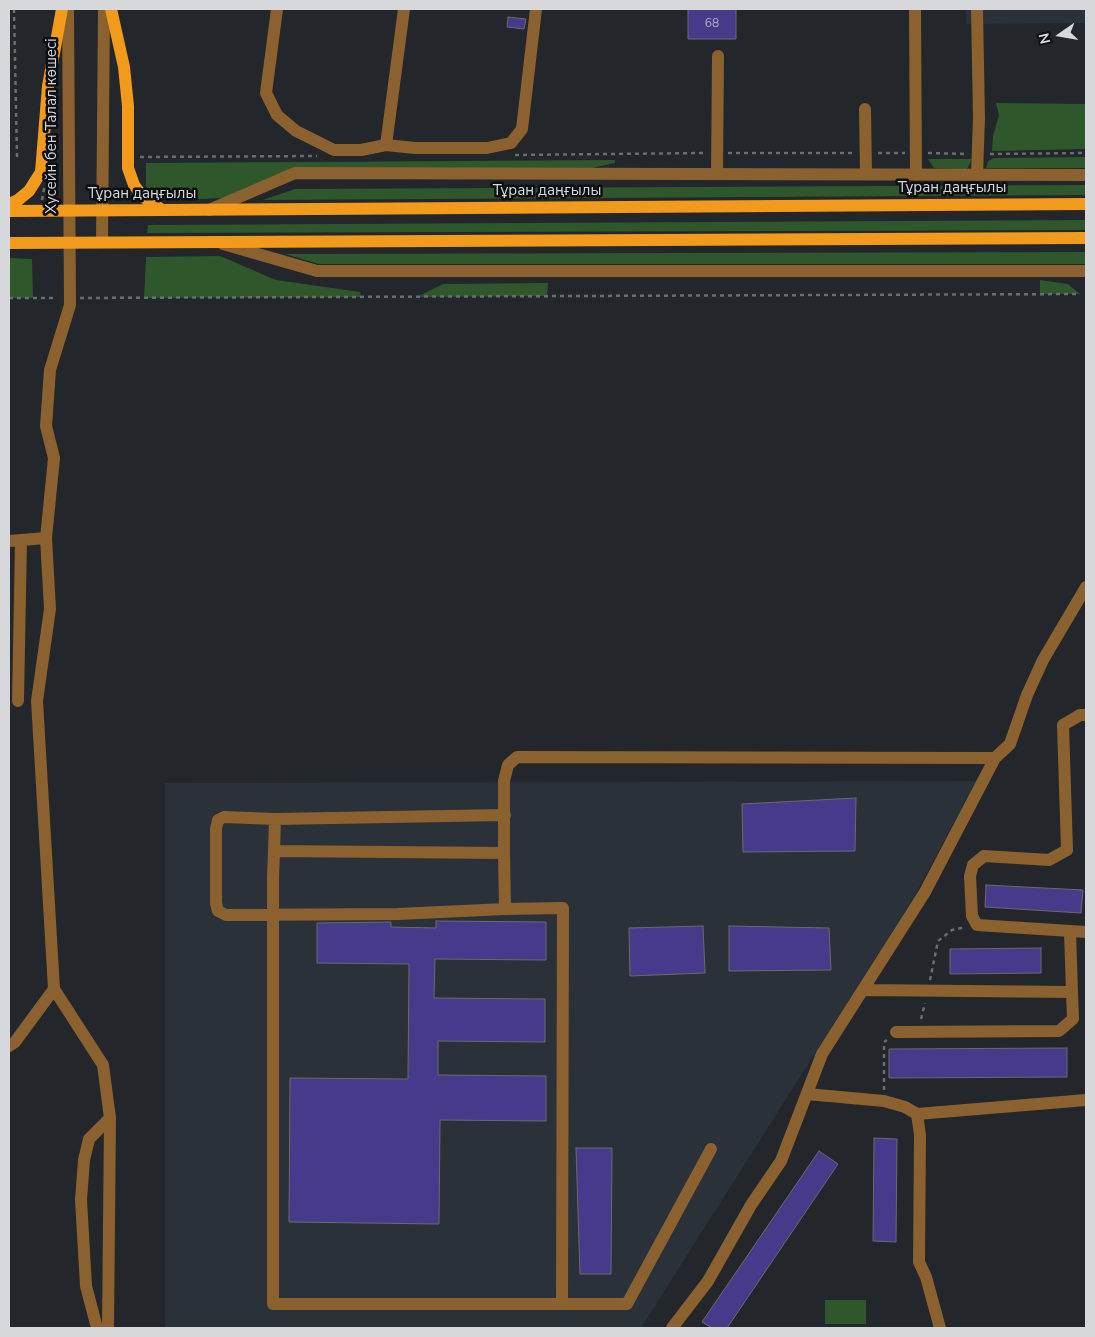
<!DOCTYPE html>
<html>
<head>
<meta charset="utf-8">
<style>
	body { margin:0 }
	#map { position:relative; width:1095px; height:1337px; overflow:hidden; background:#23262a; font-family:"Nunito Sans",sans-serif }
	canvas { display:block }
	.frame { position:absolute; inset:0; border:10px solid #d6d8db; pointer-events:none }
	.north { position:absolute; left:1035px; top:10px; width:50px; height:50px; -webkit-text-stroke:4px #0e0f11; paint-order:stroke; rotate:257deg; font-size:14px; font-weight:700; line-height:20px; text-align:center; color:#d6d8db }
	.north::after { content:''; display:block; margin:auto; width:18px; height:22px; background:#d6d8db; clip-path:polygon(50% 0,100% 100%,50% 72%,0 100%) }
</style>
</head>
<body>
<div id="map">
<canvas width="1095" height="1337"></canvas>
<div class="frame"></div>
<div class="north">N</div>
</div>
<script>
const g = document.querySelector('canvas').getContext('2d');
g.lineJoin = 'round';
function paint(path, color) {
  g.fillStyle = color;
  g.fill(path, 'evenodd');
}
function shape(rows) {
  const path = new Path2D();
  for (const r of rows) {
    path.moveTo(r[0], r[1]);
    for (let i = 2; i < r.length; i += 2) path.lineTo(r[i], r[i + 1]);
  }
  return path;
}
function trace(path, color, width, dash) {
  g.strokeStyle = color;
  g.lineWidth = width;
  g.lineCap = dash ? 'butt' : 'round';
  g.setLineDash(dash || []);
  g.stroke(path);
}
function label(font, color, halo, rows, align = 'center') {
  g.font = font + ' "Nunito Sans",sans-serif';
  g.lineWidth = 5;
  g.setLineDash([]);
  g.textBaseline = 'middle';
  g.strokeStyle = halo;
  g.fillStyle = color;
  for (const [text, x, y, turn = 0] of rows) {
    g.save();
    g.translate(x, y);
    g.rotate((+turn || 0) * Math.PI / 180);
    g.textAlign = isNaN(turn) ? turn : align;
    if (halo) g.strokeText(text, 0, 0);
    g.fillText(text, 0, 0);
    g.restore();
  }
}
const built = shape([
	[966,9,1086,9,1086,23,966,24],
	[976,781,914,897,641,1328,165,1328,165,783]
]);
const green = shape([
	[996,103,1086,104,1086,149,992,151,993,136,999,115],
	[1086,157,1086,168,986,168,988,161,994,158],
	[928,159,972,159,967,169,934,168],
	[615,160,615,163,587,169,298,169,222,198,181,200,161,199,146,187,146,163],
	[1086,185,1086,195,263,200,295,189],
	[1086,220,1086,230,147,233,148,225],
	[1086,252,1086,264,319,264,285,254],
	[220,256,276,280,360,292,361,297,144,298,146,257],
	[9,258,32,259,33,298,9,298],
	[1040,280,1068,284,1080,294,1040,294],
	[548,283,547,296,417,297,443,284],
	[825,1300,866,1300,866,1324,825,1324]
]);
const building = shape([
	[688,9,736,9,736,39,688,39,688,9],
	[508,17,526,19,524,29,507,27,508,17],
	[856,798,855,851,743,852,742,804,856,798],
	[986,885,1083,890,1081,913,985,907,986,885],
	[436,921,546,922,546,960,435,959,434,998,545,999,545,1042,438,1041,438,1075,546,1076,546,1121,440,1120,439,1224,289,1222,290,1078,408,1079,409,964,317,963,317,923,391,922,391,927,436,928,436,921],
	[703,926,705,973,630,976,629,928,703,926],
	[729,926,829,928,831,970,729,971,729,926],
	[1041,948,1041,973,950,974,950,949,1041,948],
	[1067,1048,1067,1077,889,1078,889,1049,1067,1048],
	[874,1138,897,1139,896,1242,873,1241,874,1138],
	[576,1148,612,1148,611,1274,580,1274,576,1148],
	[819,1151,838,1164,727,1328,712,1328,702,1322,819,1151]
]);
const path = shape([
	[14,9,17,158],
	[728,153,855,153],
	[878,153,905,153],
	[928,153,967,154],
	[990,154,1086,153],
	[515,155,705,153],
	[140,157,317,156],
	[42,200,44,189,54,190],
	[9,298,57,298],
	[80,298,1080,294],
	[930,980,938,941,952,930,966,927],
	[921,1019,925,1003],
	[884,1090,884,1042,887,1040]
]);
const minor = shape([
	[68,9,70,305,50,370,46,426,54,458,46,538,50,609,37,701,54,989,103,1065,110,1118,108,1328],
	[277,9,266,93,277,115,296,131,334,150,361,150,386,145,415,148,487,148,511,143,522,129,536,9],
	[915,9,916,175],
	[865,109,866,174],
	[386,145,404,9],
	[717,174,718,56],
	[977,175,979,118,977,9],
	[209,210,295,173,1086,175],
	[102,242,104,9],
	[223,244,317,271,1086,271],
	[9,541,46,538],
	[18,701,21,540],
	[1086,715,1080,715,1063,725,1067,850,1049,860,984,856,973,865,970,876,972,916,977,925,1086,932],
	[275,819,224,817,218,820,216,829,216,903,218,911,226,915,398,914,505,909],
	[274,851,275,819,505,815],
	[504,853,505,909,563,908,562,1304],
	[863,990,1072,992,1070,932],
	[896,1032,1059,1031,1073,1019,1072,992],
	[9,1046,15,1042,54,989],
	[807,1094,884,1101,905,1107,917,1114,920,1135,919,1262,926,1277,940,1328],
	[917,1114,1086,1100],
	[711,1149,627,1304,273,1304,273,877,274,851,504,853,504,781,508,765,517,757,995,758,1010,744,1027,695,1043,660,1086,587],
	[97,1328,86,1286,81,1200,84,1160,89,1139,110,1118],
	[672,1328,708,1281,751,1205,781,1161,822,1054,925,892,995,758]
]);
const major = shape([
	[111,9,124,67,128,106,128,168,134,185,142,196,162,210],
	[9,204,18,200,29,191,41,172,48,86,62,9],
	[9,211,1086,204],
	[9,243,1086,238]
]);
const numberNames = [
	["68",712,24]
];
const streetNames = [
	["Хусейн бен Талал көшесі",52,126,-90],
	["Тұран даңғылы",952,188],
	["Тұран даңғылы",547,191],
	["Тұран даңғылы",142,194]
];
paint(built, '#2a3139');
paint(green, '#2e582b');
paint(building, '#483a8a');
trace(building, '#6a6a6f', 1);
trace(path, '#6a6c70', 2.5, [4, 4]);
trace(minor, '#8b6130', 12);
trace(major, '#f19a1b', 12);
label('12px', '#b2b0c7', null, numberNames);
label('15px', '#d6d8db', '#0e0f11', streetNames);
</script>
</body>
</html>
